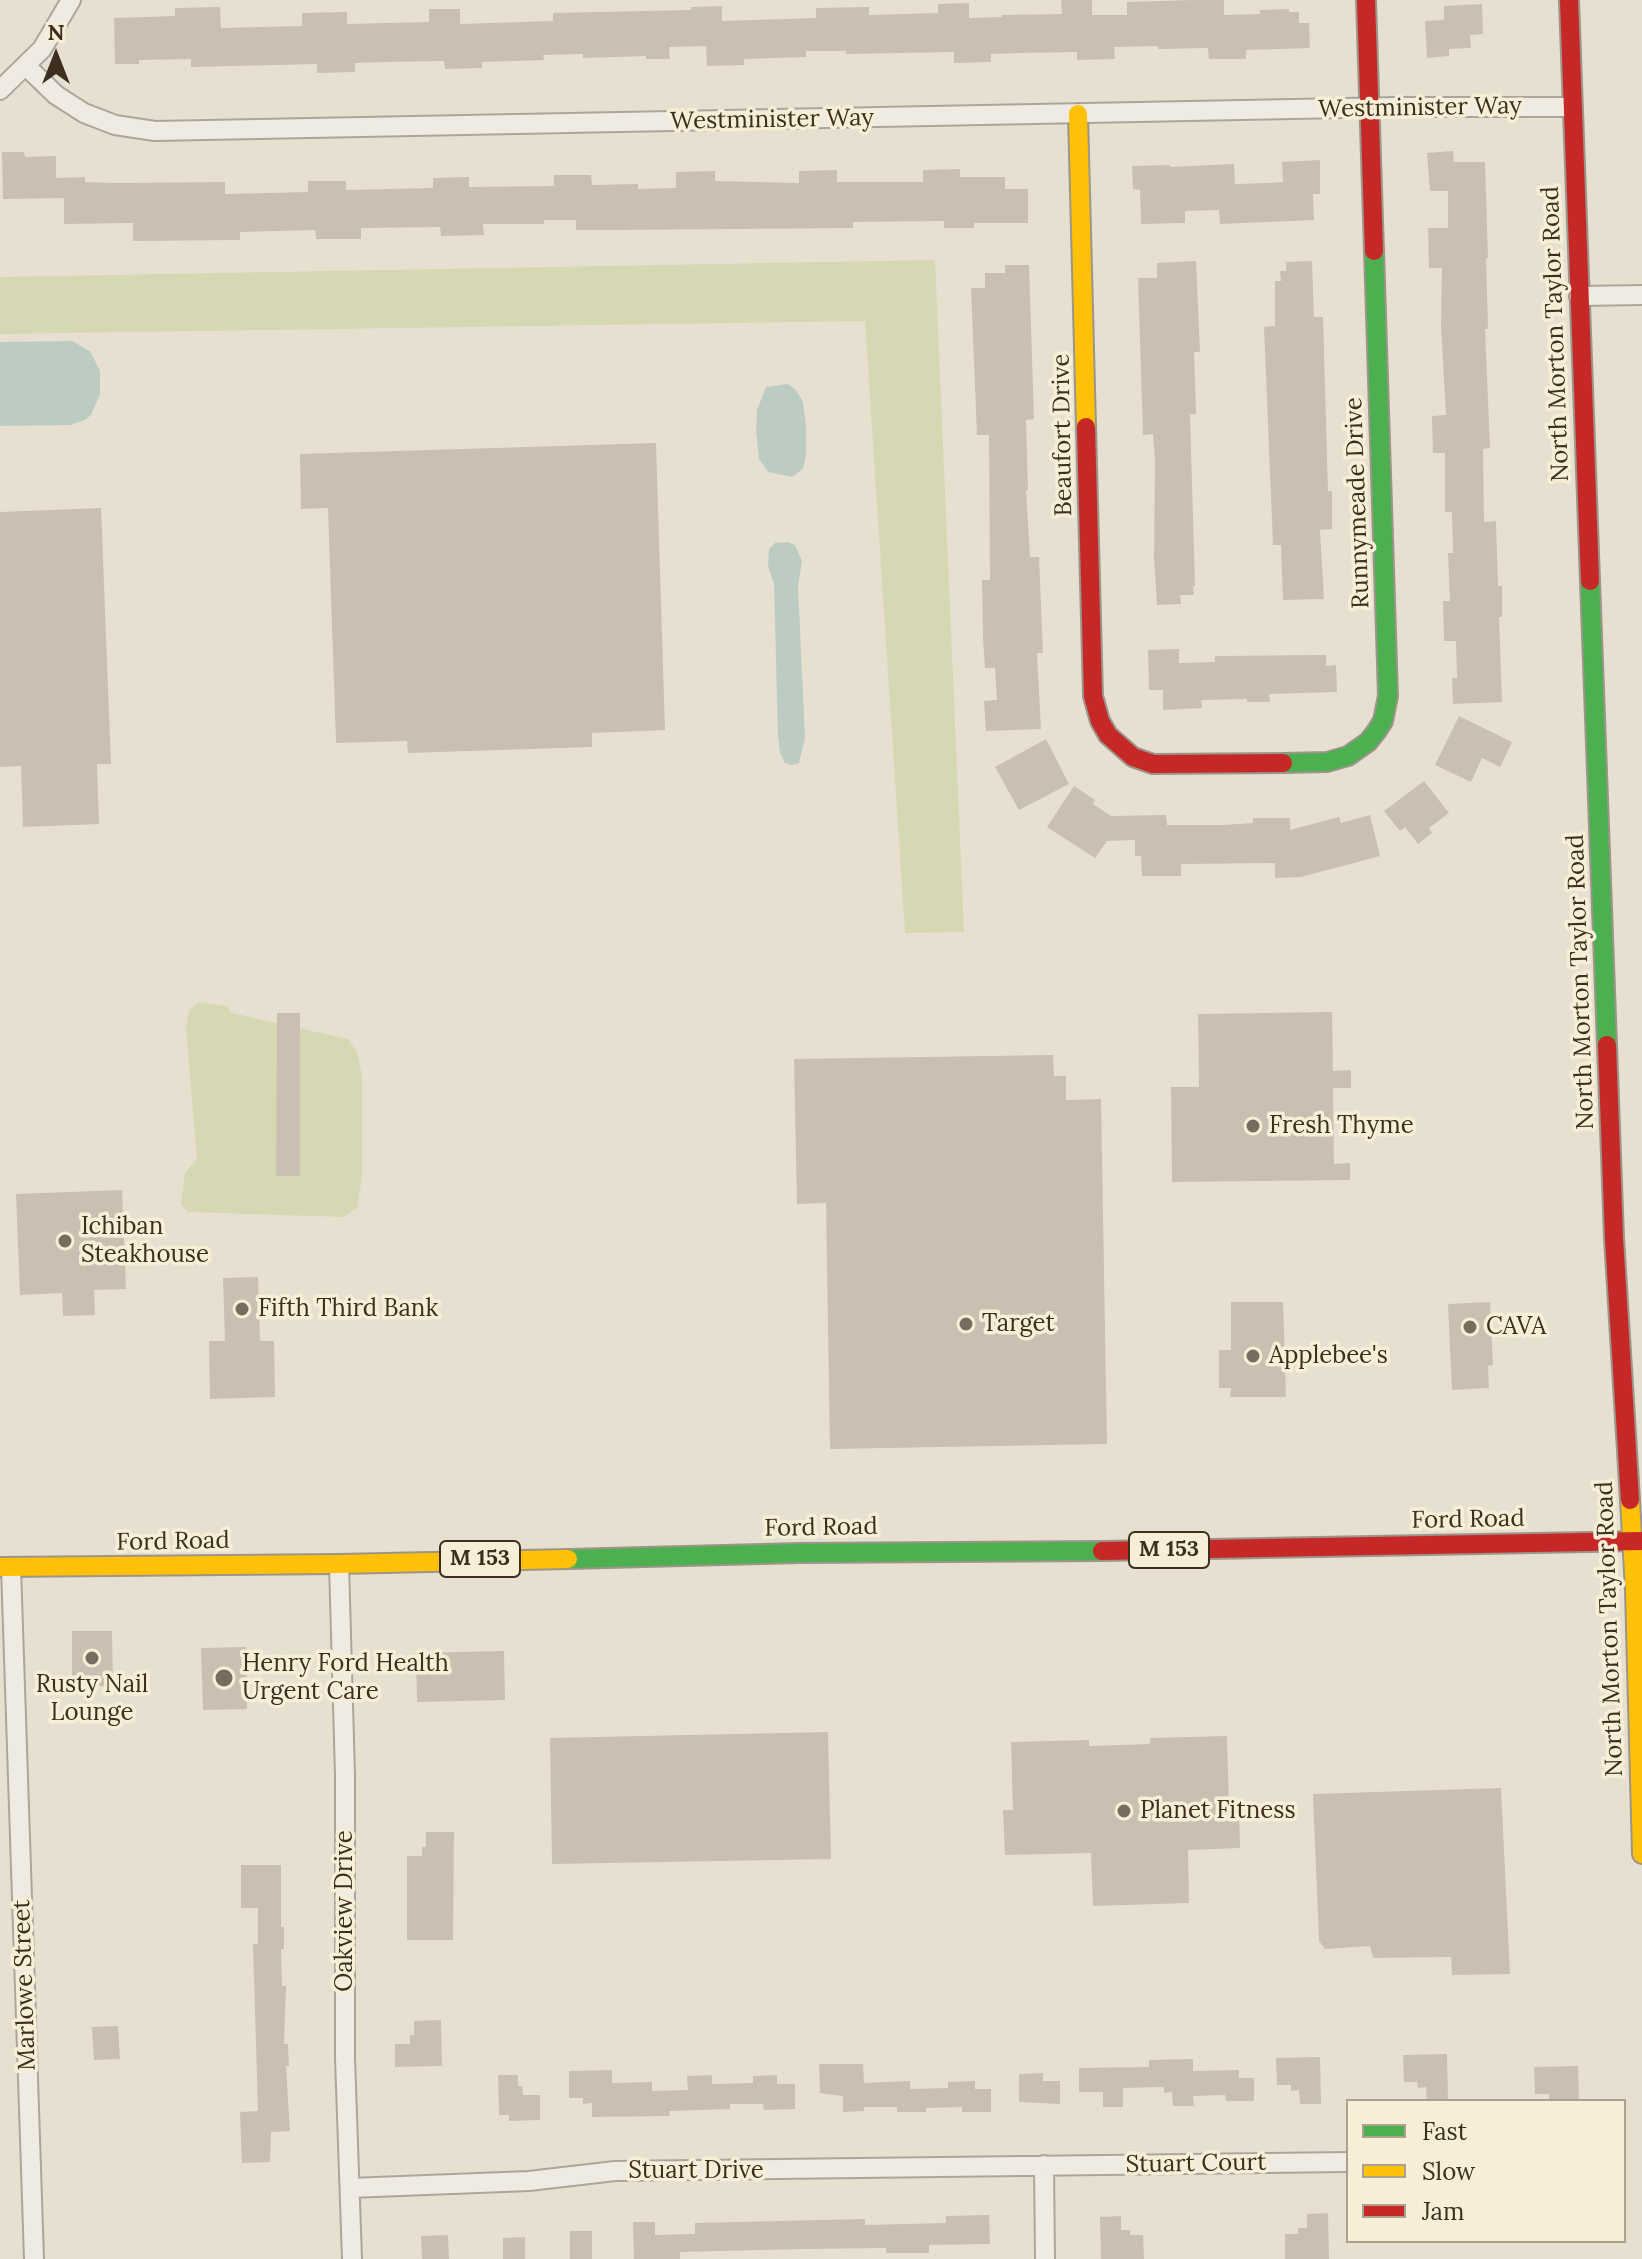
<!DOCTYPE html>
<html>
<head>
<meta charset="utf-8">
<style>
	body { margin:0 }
	#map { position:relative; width:1642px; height:2259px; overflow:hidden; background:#e7e0d1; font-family:Lora,serif }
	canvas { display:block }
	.legend { position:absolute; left:1346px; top:2099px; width:280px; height:144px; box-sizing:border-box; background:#f7eed8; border:2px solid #ada18e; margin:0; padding:10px 14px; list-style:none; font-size:24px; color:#3d2e20 }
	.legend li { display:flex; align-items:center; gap:16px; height:40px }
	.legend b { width:40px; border:2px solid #ada18e }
	.north { position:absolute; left:16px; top:16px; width:80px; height:80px; -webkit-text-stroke:6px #f7eed8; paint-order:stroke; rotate:0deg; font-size:22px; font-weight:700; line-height:32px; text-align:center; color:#3d2e20 }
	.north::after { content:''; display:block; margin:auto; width:28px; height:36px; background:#3d2e20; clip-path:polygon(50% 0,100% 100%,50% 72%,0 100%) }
</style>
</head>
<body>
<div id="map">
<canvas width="1642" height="2259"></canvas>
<ul class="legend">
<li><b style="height:10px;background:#4caf50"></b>Fast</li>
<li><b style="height:10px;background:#ffc107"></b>Slow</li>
<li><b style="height:10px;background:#c62828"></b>Jam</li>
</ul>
<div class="north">N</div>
</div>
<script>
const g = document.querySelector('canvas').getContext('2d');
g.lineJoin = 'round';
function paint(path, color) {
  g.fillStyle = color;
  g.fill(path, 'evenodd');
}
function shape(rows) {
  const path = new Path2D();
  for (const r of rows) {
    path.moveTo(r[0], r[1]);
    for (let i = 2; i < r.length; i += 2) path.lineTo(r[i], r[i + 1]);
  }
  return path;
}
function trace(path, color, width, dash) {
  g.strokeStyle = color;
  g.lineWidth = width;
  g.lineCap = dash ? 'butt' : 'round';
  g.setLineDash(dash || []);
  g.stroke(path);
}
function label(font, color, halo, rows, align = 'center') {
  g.font = font + ' Lora,serif';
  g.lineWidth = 7;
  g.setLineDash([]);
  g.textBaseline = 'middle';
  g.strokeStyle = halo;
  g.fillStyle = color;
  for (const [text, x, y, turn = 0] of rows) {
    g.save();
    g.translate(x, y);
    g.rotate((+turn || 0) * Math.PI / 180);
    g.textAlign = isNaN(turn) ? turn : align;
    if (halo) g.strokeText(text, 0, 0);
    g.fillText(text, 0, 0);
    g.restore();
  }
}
const green = shape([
	[935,260,964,932,905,933,865,321,0,334,0,277],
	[200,1002,226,1006,232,1013,348,1039,358,1054,362,1078,362,1177,357,1208,344,1217,188,1212,181,1205,185,1173,197,1159,186,1030,189,1010]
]);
const water = shape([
	[72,341,90,351,100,371,100,394,91,415,85,420,70,425,0,426,0,342],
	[788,384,796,390,803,402,806,426,806,455,803,469,792,477,768,472,759,459,756,431,757,410,766,387],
	[788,542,795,545,802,561,798,586,805,738,799,763,792,765,785,763,780,753,778,736,774,584,768,566,769,549,775,543]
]);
const building = shape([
	[1061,0,1092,0,1092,15,1127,15,1127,2,1193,0,1224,0,1224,15,1260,14,1260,10,1289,9,1289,12,1299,12,1299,23,1309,23,1310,48,1246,50,1246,59,1209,59,1208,48,1158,49,1158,46,1114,47,1115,59,1077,60,1077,52,1020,53,991,54,991,62,954,63,954,52,846,54,846,51,806,51,806,57,744,59,744,65,707,66,706,46,669,47,670,59,646,59,646,56,583,58,583,54,543,55,544,60,482,62,482,68,445,69,444,61,385,62,355,63,355,72,317,73,317,64,191,67,191,59,139,60,139,64,115,64,114,18,175,16,175,8,220,7,221,28,302,26,302,13,347,12,347,24,429,22,429,9,460,9,460,24,553,21,553,13,691,10,691,7,722,6,722,21,816,18,816,8,869,7,869,15,938,13,938,4,969,3,969,18,1002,17,1002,15,1062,14],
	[1482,4,1483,34,1470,35,1471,48,1449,49,1449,56,1427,58,1425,21,1444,20,1444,6],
	[1453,151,1454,162,1485,162,1488,258,1486,258,1488,329,1485,329,1490,448,1483,449,1484,522,1496,521,1498,586,1502,586,1502,617,1499,617,1502,702,1453,704,1452,678,1457,678,1456,641,1444,641,1443,601,1450,601,1448,553,1453,553,1452,512,1445,512,1445,453,1433,453,1432,416,1446,415,1441,326,1442,268,1429,268,1428,228,1448,228,1448,191,1430,191,1427,153],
	[2,152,24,152,25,157,56,156,56,178,85,177,85,182,117,183,225,182,225,194,308,192,308,181,346,181,346,190,433,188,433,178,469,177,469,187,554,186,554,175,591,175,592,185,638,184,638,189,676,188,676,172,715,171,715,181,799,183,799,171,837,170,837,182,923,182,923,170,960,169,960,177,1005,177,1005,189,1028,189,1028,223,974,223,974,228,944,228,944,221,853,222,853,228,616,230,576,230,576,220,544,220,544,224,483,224,484,235,441,236,440,227,361,228,361,239,316,239,315,230,240,232,240,240,133,241,133,223,64,224,64,198,3,199],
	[1320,160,1320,194,1313,194,1314,220,1220,224,1219,210,1185,211,1185,223,1141,224,1140,190,1133,189,1132,166,1170,165,1170,167,1234,164,1235,184,1269,183,1283,182,1282,162],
	[1196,261,1200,352,1194,352,1196,414,1190,414,1195,586,1193,586,1194,595,1180,595,1181,604,1157,605,1154,558,1155,460,1153,434,1143,435,1138,278,1157,278,1157,263],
	[1312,261,1314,317,1323,317,1328,491,1332,491,1332,529,1320,530,1324,599,1283,600,1281,545,1273,545,1264,327,1275,326,1275,281,1281,281,1280,271,1286,271,1286,262],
	[1005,265,1029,265,1034,419,1026,420,1028,490,1026,490,1030,557,1039,557,1043,653,1037,653,1041,729,986,731,984,701,997,700,995,668,985,668,983,639,982,580,990,580,989,435,977,435,971,288,985,288,985,273,1005,273],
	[656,443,665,730,592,733,592,747,408,753,407,741,336,743,328,508,301,509,300,454],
	[101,508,111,764,97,764,99,824,23,827,21,766,0,767,0,512],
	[1179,649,1179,663,1215,662,1215,656,1326,655,1326,666,1336,665,1337,692,1269,694,1270,702,1247,702,1247,699,1201,700,1202,708,1163,710,1163,690,1149,690,1148,650],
	[1459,716,1512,742,1500,767,1482,758,1471,782,1435,765],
	[1046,739,1069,784,1019,810,995,767],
	[1424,781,1449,813,1429,828,1432,833,1418,844,1405,827,1400,831,1384,811],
	[1074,786,1095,800,1093,804,1111,816,1166,815,1167,825,1223,825,1253,823,1253,818,1290,818,1290,830,1339,817,1341,823,1370,815,1380,856,1301,877,1275,878,1275,863,1181,864,1181,876,1142,876,1141,856,1135,856,1135,840,1107,841,1095,858,1047,827],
	[1332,1012,1333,1071,1351,1070,1351,1088,1333,1088,1334,1164,1350,1163,1350,1180,1172,1182,1171,1087,1199,1087,1198,1014],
	[277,1013,300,1013,300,1176,276,1176],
	[1053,1055,1054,1076,1066,1076,1066,1100,1101,1099,1107,1444,830,1449,826,1203,797,1204,794,1059],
	[122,1190,126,1289,94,1290,95,1315,63,1316,62,1293,20,1295,16,1194],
	[258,1277,260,1341,274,1341,275,1397,210,1399,209,1341,225,1341,223,1278],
	[1231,1302,1283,1302,1286,1397,1230,1397,1231,1388,1219,1388,1219,1350,1231,1350],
	[1490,1302,1493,1365,1488,1366,1489,1388,1452,1390,1448,1304],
	[72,1631,112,1631,113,1686,72,1686],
	[246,1647,247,1709,203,1710,201,1648],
	[504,1651,505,1700,417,1702,416,1653],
	[828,1732,831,1859,552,1864,550,1738],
	[1227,1736,1229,1805,1239,1805,1240,1848,1188,1850,1189,1903,1093,1906,1091,1853,1005,1855,1003,1810,1013,1810,1011,1742,1089,1740,1089,1746,1150,1744,1150,1738],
	[1501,1788,1510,1974,1452,1975,1451,1957,1373,1958,1370,1946,1325,1949,1319,1941,1313,1794],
	[426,1832,454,1832,453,1940,407,1940,407,1856,422,1856,422,1847,426,1847],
	[241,1865,281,1865,281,1927,284,1927,284,1949,281,1949,282,1986,286,1986,284,2044,288,2044,289,2066,286,2066,290,2131,271,2132,270,2162,242,2163,240,2112,258,2111,253,1944,258,1944,258,1908,241,1908],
	[441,2020,442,2066,395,2067,395,2044,410,2044,410,2035,414,2035,414,2021],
	[118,2026,120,2059,94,2060,92,2027],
	[1447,2054,1448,2101,1427,2101,1426,2087,1418,2088,1417,2082,1404,2082,1403,2055],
	[1320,2057,1321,2104,1300,2104,1299,2090,1291,2091,1291,2085,1277,2085,1276,2058],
	[1193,2059,1193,2071,1239,2070,1239,2078,1254,2078,1254,2101,1226,2101,1225,2095,1193,2096,1194,2106,1173,2106,1172,2092,1164,2093,1164,2087,1123,2088,1123,2107,1103,2107,1103,2092,1079,2092,1079,2068,1149,2067,1149,2060],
	[819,2064,863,2064,864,2083,910,2081,910,2089,948,2088,948,2082,975,2081,975,2089,991,2089,991,2112,962,2112,962,2107,926,2108,926,2112,897,2112,897,2107,864,2107,864,2111,843,2112,843,2096,820,2093],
	[1578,2066,1579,2101,1549,2100,1549,2094,1535,2094,1534,2067],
	[612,2070,612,2083,652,2082,652,2091,688,2090,687,2076,712,2075,712,2084,753,2083,753,2076,777,2075,777,2084,795,2084,795,2109,764,2110,763,2104,730,2104,730,2109,669,2111,670,2116,592,2117,592,2103,583,2104,583,2098,569,2098,569,2071],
	[1043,2073,1043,2081,1060,2081,1060,2104,1019,2102,1019,2074],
	[498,2075,518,2075,518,2086,522,2086,523,2095,540,2095,540,2120,509,2121,509,2115,499,2115],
	[1328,2213,1329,2259,1285,2259,1285,2234,1298,2234,1298,2228,1307,2228,1307,2214],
	[989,2215,990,2244,929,2245,929,2253,886,2253,886,2248,802,2249,680,2252,680,2259,634,2259,633,2222,655,2222,655,2235,695,2234,695,2223,865,2219,865,2225,946,2223,946,2216],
	[1121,2216,1121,2230,1130,2230,1130,2235,1143,2235,1144,2259,1101,2259,1100,2217],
	[570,2231,592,2231,592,2259,570,2259],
	[448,2235,449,2259,422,2259,421,2236],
	[525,2237,525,2259,503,2259,503,2238]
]);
const street = shape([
	[27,67,56,95,84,113,115,125,155,131,1396,107,1572,107],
	[0,90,42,49,71,0],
	[1579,296,1642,295],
	[339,1564,345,1775,345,2058,352,2259],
	[11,1567,34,2259],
	[1044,2165,1045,2259],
	[350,2188,529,2181,615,2171,1348,2162]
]);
const fast = shape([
	[1590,581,1607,1045],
	[1283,763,1327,762,1348,756,1368,742,1376,732,1383,721,1388,696,1374,251],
	[568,1559,801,1553,1102,1551]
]);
const slow = shape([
	[1078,114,1086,427],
	[1630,1500,1635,1591,1642,1854],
	[0,1567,339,1564,568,1559]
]);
const jam = shape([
	[1366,0,1374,251],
	[1569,0,1590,581],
	[1086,427,1093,696,1100,721,1108,735,1133,757,1153,764,1283,763],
	[1607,1045,1614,1238,1630,1500],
	[1102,1551,1642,1541]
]);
const markers = [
	[1253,1126,8,"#786c5e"],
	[65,1241,8,"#786c5e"],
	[242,1309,8,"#786c5e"],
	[966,1324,8,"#786c5e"],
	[1470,1327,8,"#786c5e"],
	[1253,1356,8,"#786c5e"],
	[92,1658,8,"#786c5e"],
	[224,1678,10,"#786c5e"],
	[1124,1811,8,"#786c5e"]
];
const shields = [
	[1169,1550,80],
	[480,1559,80]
];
const shieldNames = [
	["M 153",1169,1550],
	["M 153",480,1559]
];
const streetNames = [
	["Westminister Way",1420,108,-1],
	["Westminister Way",772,120,-1],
	["North Morton Taylor Road",1556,334,-92],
	["Beaufort Drive",1063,435,-91],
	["Runnymeade Drive",1358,503,-92],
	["North Morton Taylor Road",1581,982,-92],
	["Ford Road",1468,1520,-1],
	["Ford Road",821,1528,-1],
	["Ford Road",173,1542,-1],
	["North Morton Taylor Road",1610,1629,-92],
	["Oakview Drive",345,1911,-90],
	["Marlowe Street",25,1985,-92],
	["Stuart Court",1196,2164,-1],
	["Stuart Drive",696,2171]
];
const poiNames = [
	["Fresh Thyme",1269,1126],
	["Ichiban",81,1227],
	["Steakhouse",81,1255],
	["Fifth Third Bank",258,1309],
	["Target",982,1324],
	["CAVA",1486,1327],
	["Applebee's",1269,1356],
	["Henry Ford Health",242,1664],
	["Urgent Care",242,1692],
	["Rusty Nail",92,1685,"center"],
	["Lounge",92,1713,"center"],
	["Planet Fitness",1140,1811]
];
paint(green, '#d6d7b3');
paint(water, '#bcccc2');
paint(building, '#cbbfb2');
trace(street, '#ada599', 22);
trace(fast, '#9c958a', 22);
trace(slow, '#9c958a', 22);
trace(jam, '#9c958a', 22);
trace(street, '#efebe3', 18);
trace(fast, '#4caf50', 18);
trace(slow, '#ffc107', 18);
trace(jam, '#c62828', 18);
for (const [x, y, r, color] of markers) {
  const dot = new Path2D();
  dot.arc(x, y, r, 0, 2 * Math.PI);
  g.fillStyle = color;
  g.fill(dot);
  trace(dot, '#f7eed8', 3);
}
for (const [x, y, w] of shields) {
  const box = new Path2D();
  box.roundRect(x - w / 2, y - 18, w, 36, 6);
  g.fillStyle = '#f7eed8';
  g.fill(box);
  trace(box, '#3d2e20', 2);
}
label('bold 22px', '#3d2e20', null, shieldNames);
label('24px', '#3d2e20', '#f7eed8', streetNames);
label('24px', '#3d2e20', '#f7eed8', poiNames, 'left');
</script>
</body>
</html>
